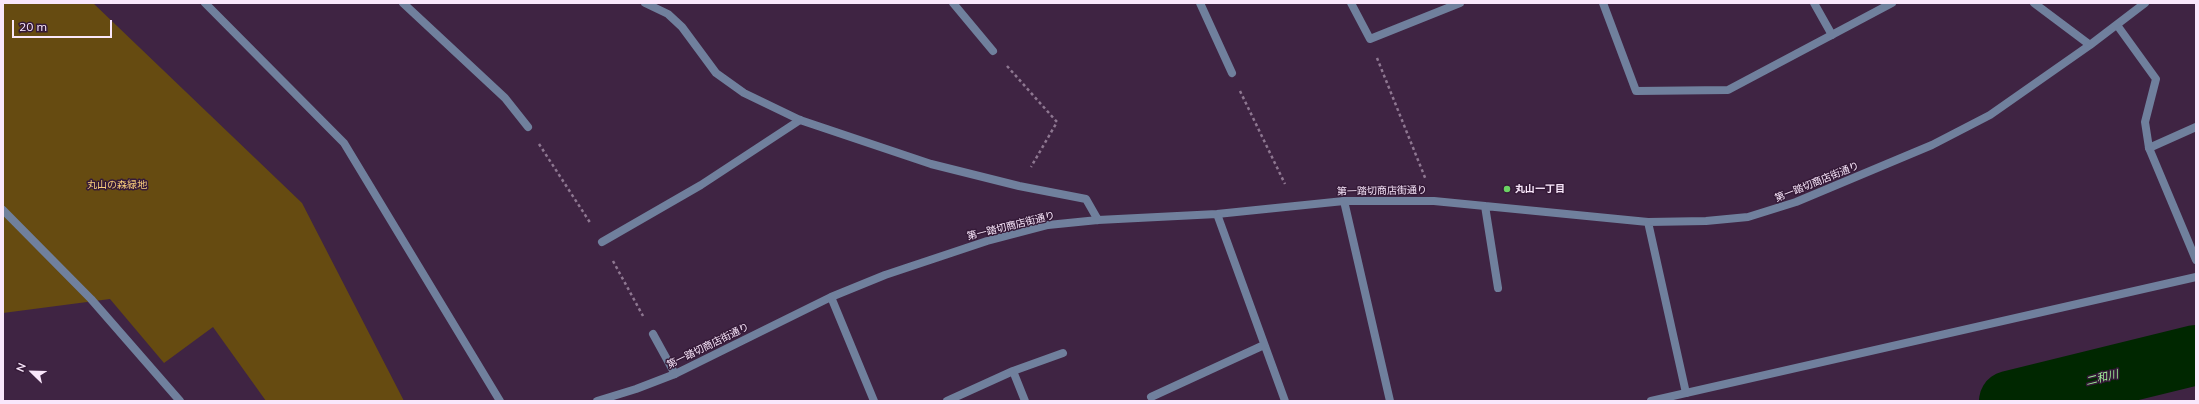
<!DOCTYPE html>
<html>
<head>
<meta charset="utf-8">
<style>
	body { margin:0 }
	#map { position:relative; width:2199px; height:404px; overflow:hidden; background:#3f2443; font-family:Mulish,sans-serif }
	canvas { display:block }
	.frame { position:absolute; inset:0; border:4px solid #f9e7fb; pointer-events:none }
	.north { position:absolute; left:12px; top:352px; width:40px; height:40px; -webkit-text-stroke:3px #351a38; paint-order:stroke; rotate:293deg; font-size:11px; font-weight:700; line-height:16px; text-align:center; color:#f9e7fb }
	.north::after { content:''; display:block; margin:auto; width:14px; height:18px; background:#f9e7fb; clip-path:polygon(50% 0,100% 100%,50% 72%,0 100%) }
	.scale { position:absolute; left:12px; top:20px; width:100px; height:18px; box-sizing:border-box; border:2px solid #f9e7fb; border-top:0; padding-left:5px; font-size:12px; line-height:14px; white-space:nowrap; color:#f9e7fb; -webkit-text-stroke:3px #351a38; paint-order:stroke }
</style>
</head>
<body>
<div id="map">
<canvas width="2199" height="404"></canvas>
<div class="frame"></div>
<div class="north">N</div>
<div class="scale">20 m</div>
</div>
<script>
const g = document.querySelector('canvas').getContext('2d');
g.lineJoin = 'round';
function paint(path, color) {
  g.fillStyle = color;
  g.fill(path, 'evenodd');
}
function shape(rows) {
  const path = new Path2D();
  for (const r of rows) {
    path.moveTo(r[0], r[1]);
    for (let i = 2; i < r.length; i += 2) path.lineTo(r[i], r[i + 1]);
  }
  return path;
}
function trace(path, color, width, dash) {
  g.strokeStyle = color;
  g.lineWidth = width;
  g.lineCap = dash ? 'butt' : 'round';
  g.setLineDash(dash || []);
  g.stroke(path);
}
function label(font, color, halo, rows, align = 'center') {
  g.font = font + ' Mulish,"Noto Sans JP",sans-serif';
  g.lineWidth = 3;
  g.setLineDash([]);
  g.textBaseline = 'middle';
  g.strokeStyle = halo;
  g.fillStyle = color;
  for (const [text, x, y, turn = 0] of rows) {
    g.save();
    g.translate(x, y);
    g.rotate((+turn || 0) * Math.PI / 180);
    g.textAlign = isNaN(turn) ? turn : align;
    if (halo) g.strokeText(text, 0, 0);
    g.fillText(text, 0, 0);
    g.restore();
  }
}
const green = shape([
	[3,3,93,3,302,203,404,401,266,401,213,327,164,363,110,299,3,313]
]);
const river = shape([
	[2009,401,2196,355]
]);
const path = shape([
	[1377,58,1426,180],
	[1007,66,1057,122,1031,167],
	[1240,91,1285,184],
	[539,144,591,224],
	[613,261,643,316]
]);
const service = shape([
	[953,3,993,51],
	[1814,3,1832,35],
	[2149,148,2196,127],
	[1344,201,1390,401],
	[602,242,701,185,800,120],
	[653,334,675,374],
	[1651,401,2196,277]
]);
const minor = shape([
	[205,3,344,143,500,401],
	[403,3,505,98,528,127],
	[645,3,668,14,682,27,716,73,744,93,800,120,931,164,1019,186,1086,199,1098,220],
	[1200,3,1232,73],
	[1351,3,1370,39,1460,3],
	[1603,3,1636,91,1728,90,1892,3],
	[2034,3,2090,45],
	[2117,25,2156,79,2145,122,2149,148,2196,260],
	[1485,206,1498,288],
	[3,210,91,299,180,401],
	[1217,214,1285,401],
	[1648,222,1686,393],
	[831,297,874,401],
	[1013,371,1025,401],
	[1151,397,1264,345],
	[597,401,636,389,675,374,831,297,885,275,987,241,1048,225,1098,220,1217,214,1344,201,1434,201,1648,222,1706,221,1748,217,1796,202,1932,145,1990,115,2090,45,2145,3],
	[947,401,1013,371,1063,353]
]);
const markers = [
	[1507,189,4,"#6bd363"]
];
const streetNames = [
	["第一踏切商店街通り",1817,182,-22],
	["第一踏切商店街通り",1382,191,-1],
	["第一踏切商店街通り",1011,226,-14],
	["第一踏切商店街通り",708,346,-26]
];
const parkNames = [
	["丸山の森緑地",117,185]
];
const poiNames = [
	["丸山一丁目",1515,189]
];
const waterNames = [
	["二和川",2102,378,-14]
];
paint(green, '#664b11');
trace(river, '#002700', 60);
trace(path, '#8e7791', 2.5, [3, 3]);
trace(service, '#70809d', 8);
trace(minor, '#70809d', 8);
for (const [x, y, r, color] of markers) {
  const dot = new Path2D();
  dot.arc(x, y, r, 0, 2 * Math.PI);
  g.fillStyle = color;
  g.fill(dot);
  trace(dot, '#351a38', 1.5);
}
label('10px', '#f9e7fb', '#351a38', streetNames);
label('10px', '#f8cd7c', '#351a38', parkNames);
label('bold 10px', '#f9e7fb', '#351a38', poiNames, 'left');
label('italic 11px', '#9eec97', '#351a38', waterNames);
</script>
</body>
</html>
